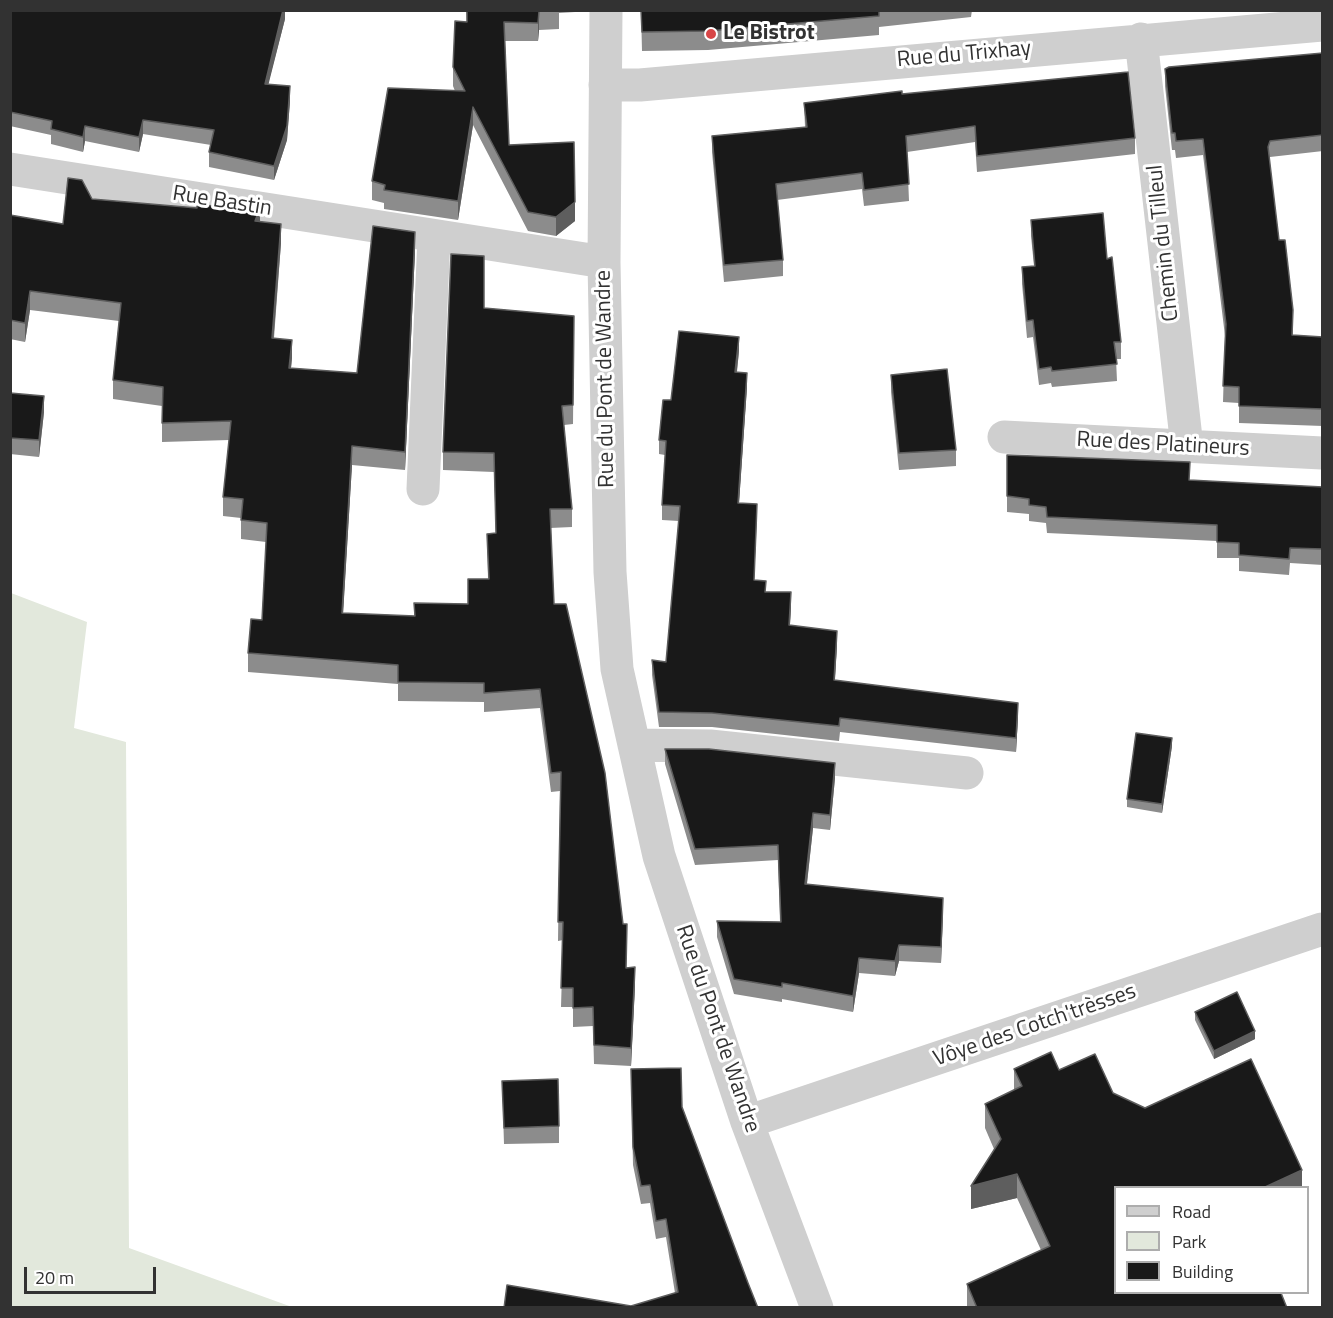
<!DOCTYPE html>
<html>
<head>
<meta charset="utf-8">
<style>
	body { margin:0 }
	#map { position:relative; width:1333px; height:1318px; overflow:hidden; background:#fff; font-family:"Titillium Web",sans-serif }
	canvas { display:block }
	.frame { position:absolute; inset:0; border:12px solid #323232; pointer-events:none }
	.legend { position:absolute; left:1114px; top:1186px; width:195px; height:108px; box-sizing:border-box; background:#fff; border:2px solid #adadad; margin:0; padding:8px 10px; list-style:none; font-size:18px; color:#323232 }
	.legend li { display:flex; align-items:center; gap:12px; height:30px }
	.legend b { width:30px; border:2px solid #adadad }
	.scale { position:absolute; left:24px; top:1267px; width:132px; height:27px; box-sizing:border-box; border:3px solid #323232; border-top:0; padding-left:8px; font-size:18px; line-height:21px; white-space:nowrap; color:#323232; -webkit-text-stroke:4px #fff; paint-order:stroke }
</style>
</head>
<body>
<div id="map">
<canvas width="1333" height="1318"></canvas>
<div class="frame"></div>
<ul class="legend">
<li><b style="height:8px;background:#cfcfcf"></b>Road</li>
<li><b style="height:16px;background:#e2e8dc"></b>Park</li>
<li><b style="height:16px;background:#191919"></b>Building</li>
</ul>
<div class="scale">20 m</div>
</div>
<script>
const g = document.querySelector('canvas').getContext('2d');
g.lineJoin = 'round';
function paint(path, color) {
  g.fillStyle = color;
  g.fill(path, 'evenodd');
}
function shape(rows) {
  const path = new Path2D();
  for (const r of rows) {
    path.moveTo(r[0], r[1]);
    for (let i = 2; i < r.length; i += 2) path.lineTo(r[i], r[i + 1]);
  }
  return path;
}
function trace(path, color, width, dash) {
  g.strokeStyle = color;
  g.lineWidth = width;
  g.lineCap = dash ? 'butt' : 'round';
  g.setLineDash(dash || []);
  g.stroke(path);
}
function label(font, color, halo, rows, align = 'center') {
  g.font = font + ' "Titillium Web",sans-serif';
  g.lineWidth = 6;
  g.setLineDash([]);
  g.textBaseline = 'middle';
  g.strokeStyle = halo;
  g.fillStyle = color;
  for (const [text, x, y, turn = 0] of rows) {
    g.save();
    g.translate(x, y);
    g.rotate((+turn || 0) * Math.PI / 180);
    g.textAlign = isNaN(turn) ? turn : align;
    if (halo) g.strokeText(text, 0, 0);
    g.fillText(text, 0, 0);
    g.restore();
  }
}
const green = shape([
	[11,593,87,622,74,728,126,742,129,1248,292,1307,11,1307]
]);
const minor = shape([
	[606,10,604,262,610,572,617,669,659,856,747,1122,817,1308],
	[1141,39,1187,447],
	[605,85,640,85,1322,25],
	[10,169,604,262],
	[1004,437,1322,453],
	[423,489,434,237],
	[634,745,710,746,967,773],
	[747,1122,1322,929]
]);
const wall = shape([
	[10,10,285,10,285,19,268,84,290,101,287,140,274,180,209,167,209,152,211,145,143,134,139,152,85,141,83,152,51,144,51,135,10,126],
	[466,10,575,10,575,12,559,13,559,29,539,30,538,41,505,41,509,145,575,221,556,236,528,231,473,125,458,220,384,209,384,203,372,200,372,181,455,91,453,86,453,67,467,22],
	[641,10,972,10,971,17,879,27,879,35,708,50,642,51],
	[1323,53,1323,151,1270,157,1269,158,1279,240,1293,327,1293,336,1323,337,1323,426,1239,423,1239,403,1223,402,1225,336,1203,155,1176,158,1175,150,1172,150,1165,86,1165,69],
	[902,94,1135,138,1135,154,977,172,975,142,907,152,909,201,864,206,862,189,777,200,783,260,783,276,724,282,712,152,712,136,805,127,804,103],
	[92,199,260,222,281,243,274,338,292,358,291,368,357,373,415,251,405,470,352,465,343,613,414,616,414,603,468,604,488,579,487,534,496,534,494,472,443,470,443,452,484,308,574,316,573,424,564,425,572,509,572,527,550,528,554,604,627,943,626,968,635,986,631,1066,594,1064,593,1026,573,1027,573,1007,561,1007,563,940,558,941,560,791,551,792,540,708,484,712,484,702,398,701,398,684,248,672,248,653,262,620,266,542,241,539,241,518,223,516,223,497,229,440,162,442,162,406,113,399,113,380,119,321,30,310,25,342,10,339,10,215,63,224],
	[1031,220,1121,342,1121,359,1116,359,1117,381,1052,387,1051,383,1039,385,1033,337,1027,338,1022,284,1022,267,1034,266,1031,236],
	[739,351,737,372,747,387,739,503,757,519,754,580,766,592,791,607,790,625,837,645,835,680,1018,717,1016,752,840,732,839,741,712,727,659,727,652,675,652,660,666,662,679,521,662,520,662,505,665,455,659,454,659,440,671,400],
	[891,375,956,450,956,466,899,470,891,392],
	[10,393,44,412,39,457,10,454],
	[1007,455,1189,480,1323,487,1323,565,1290,563,1289,575,1239,571,1239,558,1217,558,1217,541,1047,533,1046,523,1029,521,1029,514,1007,512],
	[1172,746,1162,813,1127,807,1127,799],
	[665,749,835,778,830,830,813,828,807,884,943,913,941,963,899,961,895,976,859,973,853,1012,782,999,782,1002,734,994,717,937,717,921,780,922,778,860,695,865,665,764],
	[1195,1012,1255,1039,1214,1059,1195,1020],
	[631,1069,682,1107,748,1283,631,1306,675,1293,666,1237,656,1239,650,1203,641,1204,633,1165],
	[1014,1069,1059,1070,1113,1093,1302,1188,1116,1188,1287,1308,967,1308,967,1284,1041,1250,1017,1198,971,1209,994,1149,985,1128,985,1104,1014,1090],
	[502,1081,559,1126,559,1143,504,1144]
]);
const shadedWall = shape([
	[283,10,285,10,285,19,265,98,265,84],
	[539,11,539,30,538,41,538,23],
	[290,86,290,101,287,140,274,180,274,166],
	[473,107,473,125,458,220,458,201],
	[143,120,143,134,139,152,139,137],
	[85,126,85,141,83,152,83,137],
	[575,202,575,221,556,236,556,217],
	[260,208,260,227,255,221],
	[281,224,281,243,272,357,272,338],
	[415,232,415,251,405,470,405,452],
	[30,291,30,310,25,342,25,323],
	[739,337,739,351,735,387,735,372],
	[292,340,292,358,289,387,289,368],
	[747,373,747,387,738,518,738,503],
	[44,396,44,412,39,457,39,440],
	[352,446,352,465,342,632,342,613],
	[791,592,791,607,789,640,789,625],
	[837,631,837,645,834,694,834,680],
	[1018,703,1018,717,1016,752,1016,738],
	[1172,738,1172,746,1162,813,1162,804],
	[835,763,835,778,830,830,830,815],
	[813,813,813,828,805,900,805,884],
	[943,898,943,913,941,963,941,947],
	[899,945,899,961,895,976,895,961],
	[859,958,859,973,853,1012,853,996],
	[635,967,635,986,631,1066,631,1048],
	[1255,1031,1255,1039,1214,1059,1214,1051],
	[1302,1170,1302,1188,1263,1188],
	[1017,1174,1017,1198,971,1209,971,1186]
]);
const building = shape([
	[10,10,283,10,265,84,290,86,287,126,274,166,209,152,214,130,143,120,139,137,85,126,83,137,51,129,52,121,10,112,10,10],
	[467,10,559,10,539,11,538,23,504,22,509,145,574,142,575,202,556,217,528,212,473,107,458,201,384,190,385,185,372,181,388,88,465,91,453,67,455,21,467,22,467,10],
	[641,10,879,10,879,16,708,31,642,32,641,10],
	[1323,53,1323,135,1270,141,1268,147,1279,240,1285,240,1293,310,1292,335,1323,337,1323,409,1239,406,1239,387,1223,386,1226,324,1203,139,1176,141,1175,133,1172,133,1165,69,1169,67,1323,53],
	[1128,72,1135,138,977,156,975,126,906,136,909,184,864,190,862,173,776,184,783,260,724,265,712,136,807,127,804,103,902,91,902,94,1128,72],
	[68,178,82,180,92,199,197,208,197,205,260,208,255,221,281,224,272,338,292,340,289,368,357,373,373,226,415,232,405,452,352,446,342,613,415,616,414,603,468,604,468,579,489,579,487,534,496,533,494,453,443,452,451,254,484,256,484,308,574,316,573,405,562,406,572,509,550,509,554,604,566,604,605,773,623,924,627,924,626,968,635,967,631,1048,594,1045,593,1007,573,1008,573,988,561,988,563,922,558,922,561,772,551,773,540,689,484,693,484,683,398,682,398,665,248,653,251,619,262,620,267,523,241,520,243,499,223,497,231,421,162,423,163,387,113,380,121,303,30,291,25,323,10,320,10,215,63,224,68,178],
	[1103,213,1107,259,1112,257,1121,342,1114,342,1117,364,1052,371,1051,367,1039,369,1033,320,1027,321,1022,267,1035,266,1031,220,1103,213],
	[679,331,739,337,735,372,747,373,738,503,757,504,754,580,766,581,765,592,791,592,789,625,837,631,834,680,1018,703,1016,738,840,718,839,726,712,713,659,712,652,660,666,662,680,506,662,505,666,441,659,440,663,400,671,400,679,331],
	[947,369,956,450,899,453,891,375,947,369],
	[10,393,44,396,39,440,10,438,10,393],
	[1007,455,1190,462,1189,480,1323,487,1323,549,1290,548,1289,559,1239,555,1239,543,1217,542,1217,525,1047,517,1046,507,1029,505,1029,499,1007,496,1007,455],
	[1136,733,1172,738,1162,804,1127,799,1136,733],
	[665,749,709,749,835,763,830,815,813,813,805,884,943,898,941,947,899,945,895,961,859,958,853,996,782,983,782,987,734,979,717,921,781,922,778,845,695,849,665,749],
	[1237,992,1255,1031,1214,1051,1195,1012,1237,992],
	[1051,1052,1059,1070,1095,1054,1113,1093,1145,1108,1251,1059,1302,1170,1263,1188,1116,1188,1116,1293,1281,1293,1287,1308,977,1308,967,1284,1050,1246,1017,1174,971,1186,1001,1139,985,1104,1022,1086,1014,1069,1051,1052],
	[681,1068,682,1107,748,1283,758,1308,504,1308,507,1285,631,1306,678,1292,666,1219,656,1221,650,1185,641,1186,633,1147,631,1069,681,1068],
	[558,1079,559,1126,504,1128,502,1081,558,1079]
]);
const markers = [
	[711,34,6,"#d84647"]
];
const poiNames = [
	["Le Bistrot",723,34]
];
const streetNames = [
	["Rue du Trixhay",964,55,-5],
	["Rue Bastin",222,202,9],
	["Chemin du Tilleul",1164,243,-96],
	["Rue du Pont de Wandre",606,379,-91],
	["Rue des Platineurs",1163,445,3],
	["Vôye des Cotch'trèsses",1035,1026,-19],
	["Rue du Pont de Wandre",717,1029,71]
];
paint(green, '#e2e8dc');
trace(minor, '#cfcfcf', 33);
paint(wall, '#8c8c8c');
paint(shadedWall, '#5e5e5e');
paint(building, '#191919');
trace(building, '#5e5e5e', 1.5);
for (const [x, y, r, color] of markers) {
  const dot = new Path2D();
  dot.arc(x, y, r, 0, 2 * Math.PI);
  g.fillStyle = color;
  g.fill(dot);
  trace(dot, '#fff', 2);
}
label('bold 22px', '#323232', '#fff', poiNames, 'left');
label('22px', '#323232', '#fff', streetNames);
</script>
</body>
</html>
